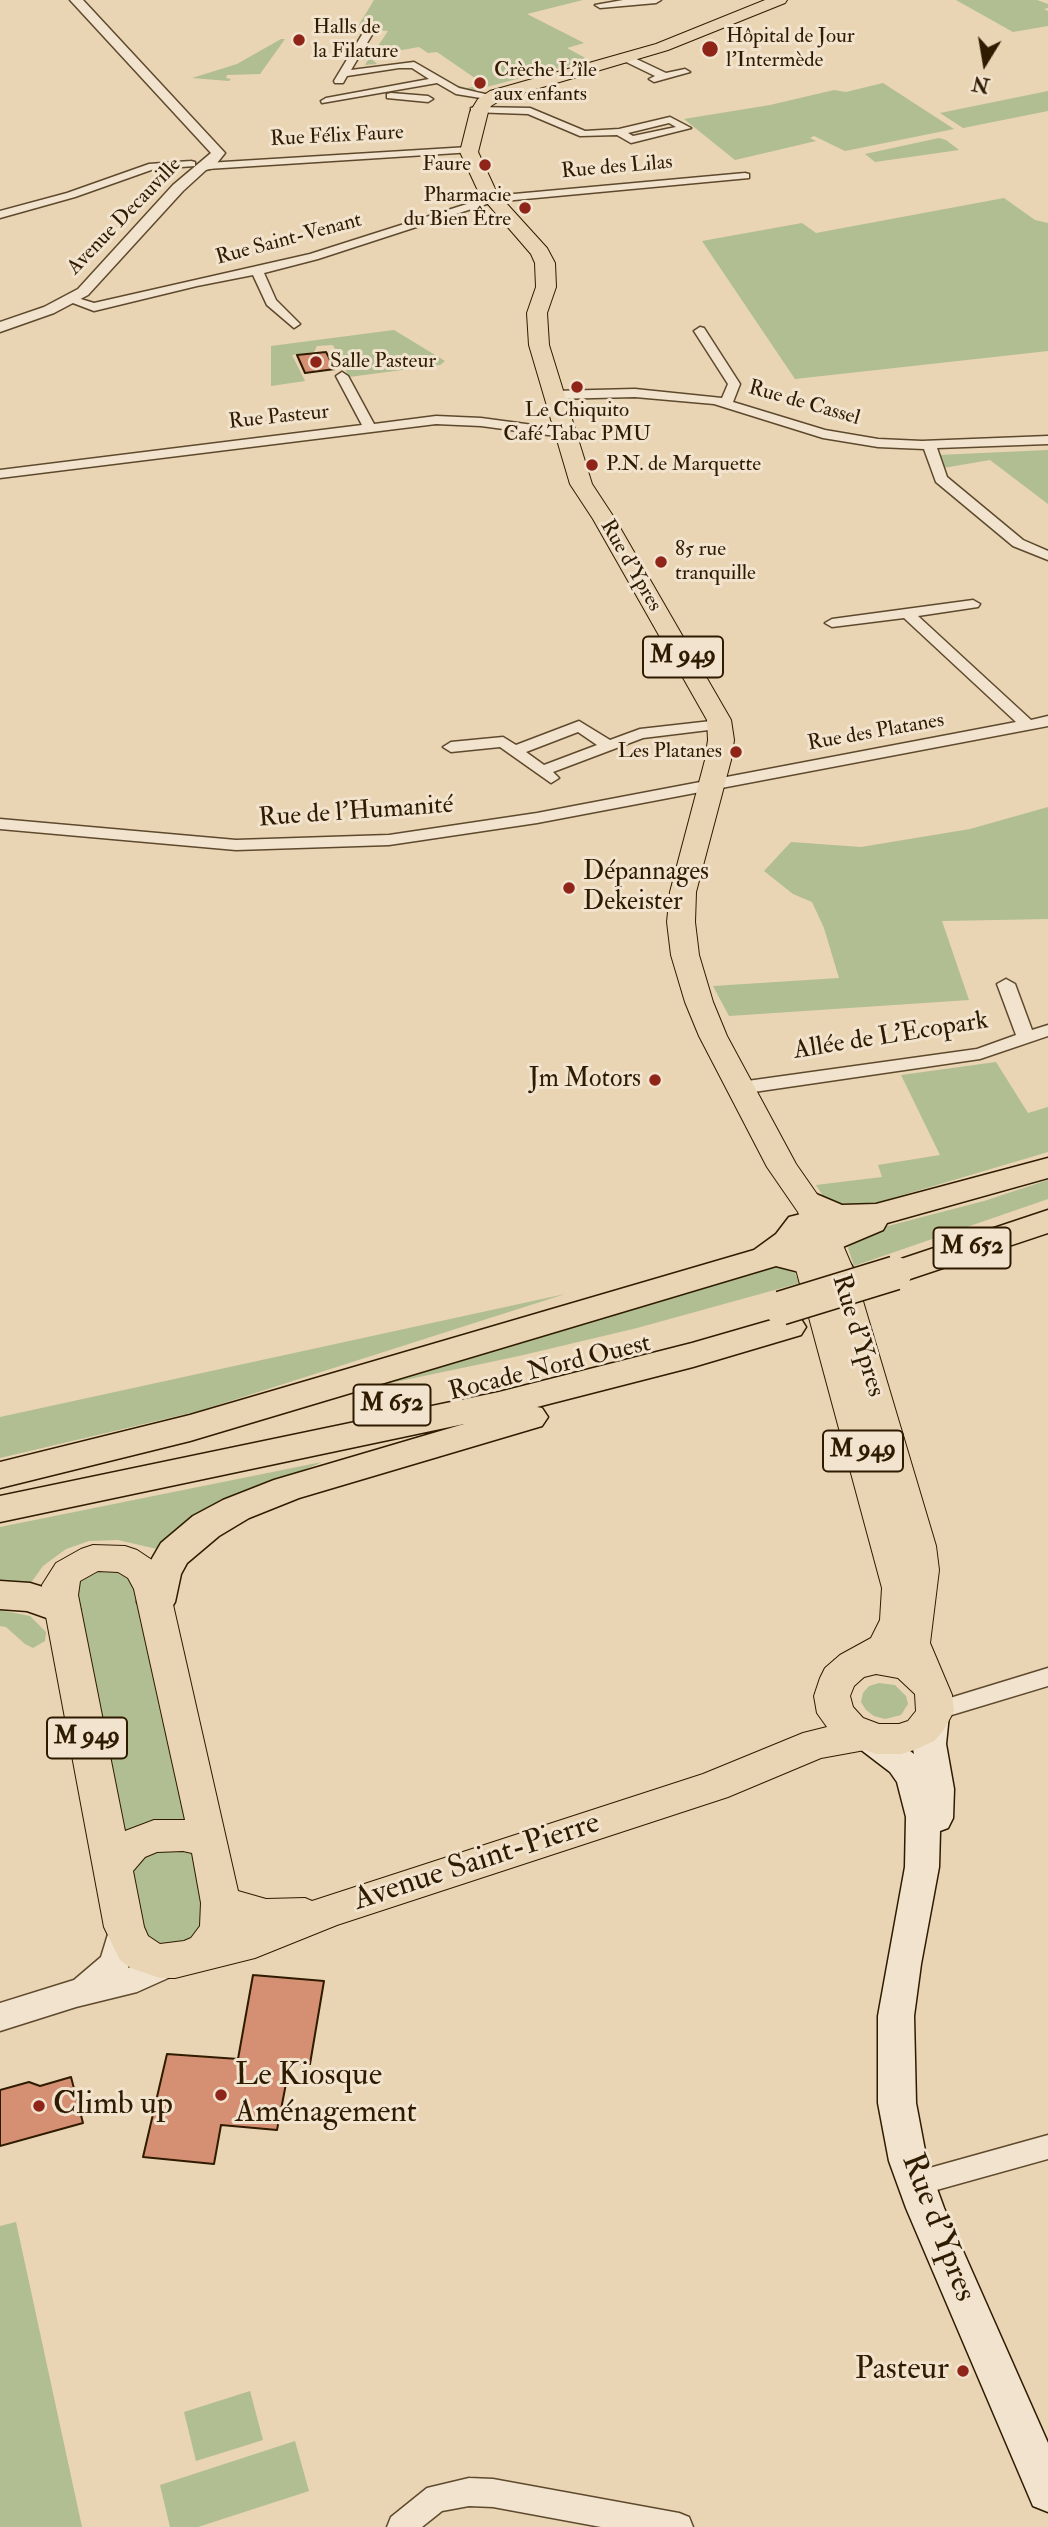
<!DOCTYPE html>
<html>
<head>
<meta charset="utf-8">
<style>
	body { margin:0 }
	#map { position:relative; width:1048px; height:2527px; overflow:hidden; background:#e9d4b3; font-family:"IM FELL Double Pica",serif }
	canvas { display:block }
	.north { position:absolute; left:950px; top:28px; width:70px; height:70px; -webkit-text-stroke:5px #f1e3ce; paint-order:stroke; rotate:191deg; font-size:19px; font-weight:700; line-height:28px; text-align:center; color:#2f1b00 }
	.north::after { content:''; display:block; margin:auto; width:24px; height:32px; background:#2f1b00; clip-path:polygon(50% 0,100% 100%,50% 72%,0 100%) }
</style>
</head>
<body>
<div id="map">
<canvas width="1048" height="2527"></canvas>
<div class="north">N</div>
</div>
<script>
const g = document.querySelector('canvas').getContext('2d');
g.lineJoin = 'round';
function paint(path, color) {
  g.fillStyle = color;
  g.fill(path, 'evenodd');
}
function shape(rows) {
  const path = new Path2D();
  for (const r of rows) {
    path.moveTo(r[0], r[1]);
    for (let i = 2; i < r.length; i += 2) path.lineTo(r[i], r[i + 1]);
  }
  return path;
}
function trace(path, color, width, dash) {
  g.strokeStyle = color;
  g.lineWidth = width;
  g.lineCap = dash ? 'butt' : 'round';
  g.setLineDash(dash || []);
  g.stroke(path);
}
function label(font, color, halo, rows, align = 'center') {
  g.font = font + ' "IM FELL Double Pica",serif';
  g.lineWidth = 6;
  g.setLineDash([]);
  g.textBaseline = 'middle';
  g.strokeStyle = halo;
  g.fillStyle = color;
  for (const [text, x, y, turn = 0] of rows) {
    g.save();
    g.translate(x, y);
    g.rotate((+turn || 0) * Math.PI / 180);
    g.textAlign = isNaN(turn) ? turn : align;
    if (halo) g.strokeText(text, 0, 0);
    g.fillText(text, 0, 0);
    g.restore();
  }
}
const green = shape([
	[374,0,583,0,527,14,584,43,567,48,589,60,475,90,465,90,456,85,467,88,485,85,437,52,428,53,419,47,368,56,377,64,365,65,368,60,361,60,369,45,378,46,388,31,379,30,379,27,357,28],
	[956,0,1037,0,1048,4,1048,8,1044,9,1048,11,1048,26,1013,32],
	[281,39,285,39,260,74,227,75,226,78,231,79,229,81,192,78,237,64],
	[883,83,954,129,845,151,814,136,810,138,816,141,735,160,684,119,770,105,834,90,846,92],
	[1048,91,1048,111,963,128,940,113],
	[939,138,946,140,959,150,875,162,865,154],
	[1004,198,1035,220,1048,223,1048,351,795,379,702,241,802,223,816,233],
	[394,330,445,361,440,365,349,377,333,345,317,346,314,352,292,355,305,381,271,386,271,346],
	[1048,450,1048,504,990,460,943,468,939,455],
	[1048,807,1048,919,942,921,969,1000,729,1016,713,986,839,978,824,928,812,902,793,894,764,871,791,842,861,847,970,829],
	[996,1062,1028,1113,1048,1107,1048,1152,866,1206,847,1206,823,1196,816,1185,882,1177,878,1165,940,1155,901,1075],
	[1048,1180,1048,1199,854,1266,848,1248,852,1242,884,1227,984,1201],
	[778,1267,795,1273,800,1283,637,1328,519,1356,319,1398,757,1269],
	[565,1294,199,1411,0,1458,0,1417],
	[322,1462,185,1523,157,1549,118,1540,89,1541,66,1549,43,1566,30,1584,0,1584,0,1527],
	[94,1567,135,1575,192,1825,122,1840,75,1582],
	[0,1610,30,1616,46,1632,45,1641,33,1648,25,1644,6,1627,0,1626],
	[879,1683,895,1685,906,1696,908,1704,901,1715,885,1719,874,1716,866,1710,861,1702,863,1693,869,1686],
	[185,1849,194,1856,209,1915,191,1941,158,1946,141,1934,130,1874,151,1850],
	[16,2222,82,2527,0,2527,0,2226],
	[250,2391,263,2440,196,2461,184,2412],
	[295,2441,309,2491,198,2527,170,2527,160,2485]
]);
const building = shape([
	[326,352,335,369,305,373,297,355,326,352],
	[253,1975,324,1981,310,2064,290,2063,277,2130,221,2125,214,2164,143,2157,167,2054,238,2059,253,1975],
	[71,2077,83,2123,0,2146,0,2090,29,2082,40,2086,71,2077]
]);
const minor = shape([
	[623,0,661,0,656,3,600,8,595,5,623,0],
	[371,25,376,28,351,70,414,62,459,88,498,97,493,100,456,94,437,83,322,103,321,101,326,98,429,79,412,68,399,68,347,76,343,83,335,83,334,81,366,28,371,25],
	[620,55,628,55,666,73,685,69,690,72,654,82,649,79,655,76,620,59,620,55],
	[391,93,428,96,433,99,428,102,387,98,387,94,391,93],
	[475,107,530,108,585,131,619,129,670,117,691,128,631,143,617,135,580,136,528,114,471,112,471,108,475,107],
	[669,123,676,127,633,136,628,133,669,123],
	[469,147,474,150,473,152,207,169,202,166,207,163,469,147],
	[191,161,195,162,195,166,154,169,75,197,0,218,0,211,67,193,149,164,191,161],
	[745,173,749,174,749,178,493,202,318,259,264,273,276,300,300,324,294,328,267,305,253,275,197,286,94,311,65,300,71,296,94,303,310,254,492,196,745,173],
	[700,327,704,328,740,384,733,402,825,430,878,439,922,441,1048,436,1048,444,937,448,947,477,1023,540,1048,551,1048,560,1013,546,936,482,924,449,878,447,823,438,714,404,635,397,553,399,547,395,553,391,635,389,722,398,728,384,694,331,700,327],
	[342,372,348,376,374,424,436,416,481,418,563,429,569,433,563,437,481,426,436,424,0,478,0,470,362,425,336,376,342,372],
	[973,600,980,604,978,607,918,616,1031,720,1048,716,1048,726,537,823,389,845,236,850,0,829,0,819,236,840,389,835,537,813,1016,722,904,618,832,627,825,623,832,619,973,600],
	[720,720,725,722,728,725,725,728,643,738,553,772,559,778,551,783,500,747,451,752,443,747,451,742,503,737,516,745,579,721,610,740,640,729,720,720],
	[578,732,597,745,544,765,526,752,578,732],
	[1006,979,1015,984,1032,1030,1048,1025,1048,1036,980,1059,740,1094,731,1088,740,1082,977,1049,1016,1035,997,984,1006,979],
	[1048,1668,1048,1686,935,1720,927,1717,924,1711,927,1705,1048,1668],
	[1048,2135,1048,2159,915,2196,906,2192,902,2184,906,2176,915,2172,1048,2135],
	[469,2478,493,2479,679,2513,689,2517,693,2527,601,2527,493,2507,469,2506,442,2511,422,2527,387,2527,391,2517,427,2488,469,2478]
]);
const tertiary = shape([
	[70,0,83,0,225,153,213,168,206,170,183,191,88,295,54,313,0,332,0,322,44,307,78,289,173,185,211,153,70,0],
	[124,1914,135,1918,139,1927,138,1943,128,1968,175,1948,186,1952,191,1961,186,1970,137,1992,76,2007,0,2031,0,2003,74,1980,101,1957,113,1918,124,1914]
]);
const secondary = shape([
	[933,1702,945,1706,949,1715,946,1744,954,1789,953,1818,948,1828,940,1831,939,1867,921,1964,914,2016,916,2103,927,2161,944,2208,1048,2443,1048,2512,1033,2506,906,2208,889,2161,878,2103,878,2016,905,1867,906,1817,897,1782,890,1772,856,1746,851,1737,856,1728,868,1724,880,1728,914,1754,912,1744,917,1715,921,1706,933,1702]
]);
const primary = shape([
	[765,0,787,0,785,3,668,50,502,99,491,106,488,112,478,152,497,193,547,248,555,263,556,287,547,313,549,345,592,484,615,519,731,720,734,740,731,760,696,892,695,922,699,955,713,1002,727,1036,796,1164,828,1210,854,1271,936,1546,939,1570,930,1643,952,1695,954,1711,943,1731,934,1741,914,1750,901,1754,876,1754,865,1750,821,1758,728,1797,337,1925,255,1958,175,1978,160,1978,131,1968,120,1960,104,1927,42,1595,42,1585,56,1563,81,1549,93,1545,125,1546,137,1550,152,1560,169,1587,238,1891,266,1899,305,1898,312,1901,703,1774,803,1733,827,1727,817,1713,814,1696,820,1678,825,1668,840,1655,871,1638,880,1620,882,1588,787,1236,792,1229,804,1226,798,1212,767,1167,699,1036,685,1002,671,955,667,922,670,892,705,760,708,740,707,720,593,519,570,484,529,345,527,313,536,287,535,263,531,254,480,195,460,152,470,112,478,99,490,91,656,44,765,0],
	[98,1571,118,1572,128,1578,134,1589,185,1820,154,1820,125,1831,78,1595,80,1581,98,1571],
	[876,1674,898,1678,915,1694,916,1711,908,1721,899,1724,879,1724,863,1718,853,1707,850,1696,854,1686,864,1677,876,1674],
	[183,1851,192,1853,201,1903,200,1926,191,1938,184,1941,160,1944,148,1936,144,1927,133,1871,145,1857,157,1852,183,1851]
]);
const trunk = shape([
	[1048,1158,1048,1178,887,1223,883,1230,838,1249,829,1258,850,1263,855,1271,850,1279,838,1282,776,1266,190,1441,0,1488,0,1462,190,1415,754,1250,776,1234,789,1217,801,1214,813,1217,817,1225,805,1242,814,1233,833,1226,798,1209,793,1202,798,1195,809,1191,842,1205,876,1204,1048,1158],
	[1048,1210,1048,1233,895,1284,883,1281,878,1273,883,1265,1048,1210],
	[789,1315,801,1319,806,1327,801,1335,693,1367,537,1407,542,1408,548,1417,542,1426,299,1498,249,1518,219,1536,187,1563,181,1574,175,1602,169,1612,156,1616,143,1612,137,1602,143,1574,161,1543,193,1516,223,1500,274,1480,464,1424,0,1522,0,1496,499,1392,692,1343,789,1315],
	[0,1581,30,1583,43,1587,74,1599,80,1609,74,1619,61,1623,27,1611,0,1609,0,1581]
]);
const trunkBridge = shape([
	[781,1308,895,1273]
]);
const markers = [
	[299,40,7,"#8f2418"],
	[710,49,9,"#8f2418"],
	[480,83,7,"#8f2418"],
	[485,165,7,"#8f2418"],
	[525,208,7,"#8f2418"],
	[316,362,7,"#8f2418"],
	[577,387,7,"#8f2418"],
	[592,465,7,"#8f2418"],
	[661,562,7,"#8f2418"],
	[736,752,7,"#8f2418"],
	[569,888,7,"#8f2418"],
	[655,1080,7,"#8f2418"],
	[221,2095,7,"#8f2418"],
	[39,2106,7,"#8f2418"],
	[963,2371,7,"#8f2418"]
];
const farPoinames = [
	["Halls de",313,28],
	["la Filature",313,52],
	["Hôpital de Jour",726,37],
	["l'Intermède",726,61],
	["Crèche L'île",494,71],
	["aux enfants",494,95],
	["Faure",471,165,"right"],
	["Pharmacie",511,196,"right"],
	["du Bien Être",511,220,"right"],
	["Salle Pasteur",330,362],
	["Le Chiquito",577,411,"center"],
	["Café Tabac PMU",577,435,"center"],
	["P.N. de Marquette",606,465],
	["85 rue",675,550],
	["tranquille",675,574],
	["Les Platanes",722,752,"right"]
];
const farStreetnames = [
	["Rue Félix Faure",337,137,-3],
	["Rue des Lilas",617,168,-5],
	["Avenue Decauville",125,217,-46],
	["Rue Saint-Venant",289,240,-15],
	["Rue de Cassel",804,404,16],
	["Rue Pasteur",279,418,-6],
	["Rue d'Ypres",630,566,60],
	["Rue des Platanes",876,733,-10]
];
const shields = [
	[683,657,80],
	[972,1248,77],
	[392,1405,77],
	[863,1451,80],
	[87,1738,80]
];
const shieldNames = [
	["M 949",683,657],
	["M 652",972,1248],
	["M 652",392,1405],
	["M 949",863,1451],
	["M 949",87,1738]
];
const streetNames = [
	["Rue de l'Humanité",356,813,-4],
	["Allée de L'Ecopark",891,1037,-9],
	["Rue d'Ypres",857,1336,73],
	["Rocade Nord Ouest",550,1369,-14]
];
const poiNames = [
	["Dépannages",583,873],
	["Dekeister",583,903],
	["Jm Motors",641,1080,"right"]
];
const nearStreetnames = [
	["Avenue Saint-Pierre",477,1863,-18],
	["Rue d'Ypres",937,2228,69]
];
const nearPoinames = [
	["Le Kiosque",235,2077],
	["Aménagement",235,2114],
	["Climb up",53,2106],
	["Pasteur",949,2371,"right"]
];
paint(green, '#b0be91');
paint(building, '#d59073');
trace(building, '#2f1b00', 2);
trace(minor, '#5e492d', 3);
trace(tertiary, '#5e492d', 3);
trace(secondary, '#2f1b00', 3);
trace(primary, '#2f1b00', 2);
trace(trunk, '#2f1b00', 3);
paint(minor, '#f1e3ce');
paint(tertiary, '#f1e3ce');
paint(secondary, '#f1e3ce');
paint(primary, '#e9d4b3');
paint(trunk, '#e9d4b3');
trace(trunkBridge, '#2f1b00', 36, []);
trace(trunkBridge, '#e9d4b3', 33);
for (const [x, y, r, color] of markers) {
  const dot = new Path2D();
  dot.arc(x, y, r, 0, 2 * Math.PI);
  g.fillStyle = color;
  g.fill(dot);
  trace(dot, '#f1e3ce', 2.5);
}
label('21px', '#2f1b00', '#f1e3ce', farPoinames, 'left');
label('21px', '#2f1b00', '#f1e3ce', farStreetnames);
for (const [x, y, w] of shields) {
  const box = new Path2D();
  box.roundRect(x - w / 2, y - 20.5, w, 41, 5);
  g.fillStyle = '#f1e3ce';
  g.fill(box);
  trace(box, '#2f1b00', 2);
}
label('bold 24px', '#2f1b00', null, shieldNames);
label('26px', '#2f1b00', '#f1e3ce', streetNames);
label('26px', '#2f1b00', '#f1e3ce', poiNames, 'left');
label('32px', '#2f1b00', '#f1e3ce', nearStreetnames);
label('32px', '#2f1b00', '#f1e3ce', nearPoinames, 'left');
</script>
</body>
</html>
